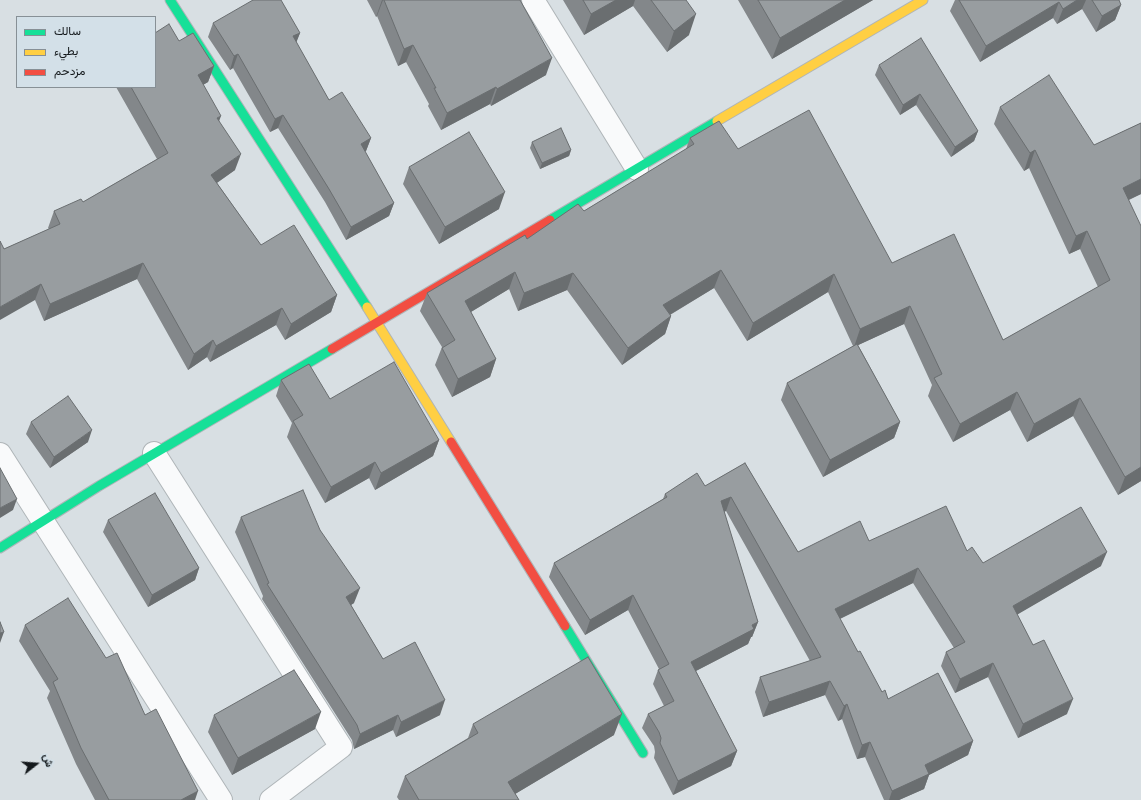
<!DOCTYPE html>
<html>
<head>
<meta charset="utf-8">
<style>
	body { margin:0 }
	#map { position:relative; width:1141px; height:800px; overflow:hidden; background:#d8dfe3; font-family:"Source Serif 4",Vazirmatn,serif }
	canvas { display:block }
	.legend { position:absolute; left:16px; top:16px; width:140px; height:72px; box-sizing:border-box; background:#d3e0e8; border:1px solid #879096; margin:0; padding:5px 7px; list-style:none; font-size:12px; color:#14191c }
	.legend li { display:flex; align-items:center; gap:8px; height:20px }
	.legend b { width:20px; border:1px solid #879096 }
	.north { position:absolute; left:16px; top:744px; width:40px; height:40px; -webkit-text-stroke:3px #d3e0e8; paint-order:stroke; rotate:73deg; font-size:11px; font-weight:700; line-height:16px; text-align:center; color:#14191c }
	.north::after { content:''; display:block; margin:auto; width:14px; height:18px; background:#14191c; clip-path:polygon(50% 0,100% 100%,50% 72%,0 100%) }
</style>
</head>
<body>
<div id="map">
<canvas width="1141" height="800"></canvas>
<ul class="legend">
<li><b style="height:5px;background:#16e098"></b>سالك</li>
<li><b style="height:5px;background:#ffcf43"></b>بطيء</li>
<li><b style="height:5px;background:#f24e42"></b>مزدحم</li>
</ul>
<div class="north">ش</div>
</div>
<script>
const g = document.querySelector('canvas').getContext('2d');
g.lineJoin = 'round';
function shape(rows) {
  const path = new Path2D();
  for (const r of rows) {
    path.moveTo(r[0], r[1]);
    for (let i = 2; i < r.length; i += 2) path.lineTo(r[i], r[i + 1]);
  }
  return path;
}
function trace(path, color, width, dash) {
  g.strokeStyle = color;
  g.lineWidth = width;
  g.lineCap = dash ? 'butt' : 'round';
  g.setLineDash(dash || []);
  g.stroke(path);
}
function paint(path, color) {
  g.fillStyle = color;
  g.fill(path, 'evenodd');
}
const street = shape([
	[533,0,637,169],
	[154,453,341,747,271,800],
	[0,454,221,800]
]);
const fast = shape([
	[170,0,367,307],
	[550,220,717,121],
	[0,548,99,486,332,349],
	[565,626,643,753]
]);
const slow = shape([
	[717,121,923,0],
	[367,307,451,442]
]);
const jam = shape([
	[332,349,550,220],
	[451,442,565,626]
]);
const wall = shape([
	[367,0,520,0,546,75,491,106,490,104,441,130,428,106,429,104,406,62,398,66,377,16,376,17],
	[563,0,686,0,689,35,667,52,633,6,584,35],
	[738,0,873,0,772,59],
	[955,0,1119,0,1121,5,1115,20,1096,32,1082,9,1057,24,1053,18,980,62,950,11],
	[213,23,300,33,296,42,329,100,371,138,366,151,365,152,394,203,389,216,346,240,325,202,278,128,270,132,233,68,230,70,208,37],
	[179,41,214,66,208,82,203,85,219,121,235,170,217,183,261,245,337,295,331,312,285,340,276,325,210,362,207,357,188,370,137,279,44,321,35,300,4,249,49,229,48,228,54,211,83,202,157,159,116,87,155,87],
	[879,65,978,131,974,141,951,157,916,105,900,115,875,75],
	[1000,107,1094,145,1141,123,1141,194,1129,200,1141,481,1118,495,1073,416,1027,442,1010,410,953,442,928,396,932,385,904,324,858,345,900,422,894,438,823,477,781,400,787,383,853,346,828,292,747,341,714,288,670,315,671,316,665,334,622,365,567,290,518,311,509,289,471,312,496,359,490,377,452,397,435,365,442,347,420,311,427,293,527,239,584,211,686,149,690,138,738,149,892,263,1003,340,1098,287,1080,249,1069,254,1029,168,1024,171,994,124],
	[532,142,571,150,569,156,540,169,530,148],
	[409,167,499,209,439,244,403,184],
	[281,380,330,399,439,440,433,456,375,490,369,478,325,503,287,437,292,423,276,396],
	[31,422,88,442,50,468,26,434],
	[745,463,798,552,869,541,967,551,983,563,1101,566,1017,614,1067,714,1018,738,988,677,955,693,941,666,946,652,954,648,913,583,840,619,858,652,882,692,888,699,973,741,968,755,929,775,924,789,899,800,884,800,865,757,857,759,842,719,838,721,825,695,763,717,755,692,760,677,810,661,726,511,724,512,758,622,752,637,751,637,748,644,696,671,737,751,731,766,673,795,654,758,655,752,654,746,642,728,648,714,664,706,653,684,658,670,659,669,628,610,585,635,549,577,554,563,663,499,665,494,705,486],
	[241,517,320,530,354,603,351,605,383,659,440,715,396,737,393,730,354,749,352,740,262,599,263,596,235,532],
	[108,520,199,568,195,580,148,607,103,532],
	[25,625,145,715,195,800,95,800,76,764,47,698,50,691,19,641],
	[214,715,315,729,232,775,208,732],
	[473,724,614,735,515,794,519,800,399,800,397,797,405,776,468,738]
]);
const shadedWall = shape([
	[382,0,383,0,377,16,376,17],
	[616,0,635,0,633,6,584,35,591,14],
	[845,0,873,0,772,59,780,38],
	[1077,0,1086,0,1082,9,1057,24,1063,9],
	[1059,2,1053,18,980,62,986,46],
	[1121,5,1115,20,1096,32,1102,16],
	[696,14,689,35,667,52,674,31],
	[300,33,295,46,293,36],
	[413,45,406,62,398,66,404,49],
	[238,54,233,68,230,70,234,56],
	[552,58,546,75,491,106,497,89],
	[214,66,208,82,192,91,198,75],
	[496,87,490,104,441,130,447,113],
	[920,94,916,105,900,115,903,105],
	[283,115,278,128,270,132,275,119],
	[221,116,215,132,217,118],
	[978,131,974,141,951,157,955,147],
	[371,138,366,151,356,157,361,144],
	[571,150,569,156,540,169,542,163],
	[1035,150,1029,168,1024,171,1030,153],
	[241,154,235,170,205,191,211,175],
	[1141,179,1141,194,1117,205,1123,188],
	[505,192,499,209,439,244,445,227],
	[394,203,389,216,346,240,351,227],
	[1087,231,1080,249,1069,254,1076,236],
	[143,263,137,279,44,321,50,304],
	[721,270,714,288,656,323,663,305],
	[515,272,509,289,459,319,465,301],
	[573,273,567,290,518,311,524,293],
	[834,274,828,292,747,341,753,323],
	[41,284,35,300,0,320,0,307],
	[337,295,331,312,285,340,291,324],
	[910,306,904,324,854,347,860,329],
	[282,308,276,325,210,362,216,346],
	[671,316,665,334,622,365,628,348],
	[213,340,207,357,188,370,194,354],
	[496,359,490,377,452,397,458,379],
	[1017,392,1010,410,953,442,960,424],
	[1080,398,1073,416,1027,442,1034,424],
	[900,422,894,438,823,477,830,460],
	[92,430,88,442,50,468,54,457],
	[439,440,433,456,375,490,381,473],
	[375,462,369,478,325,503,331,487],
	[1141,467,1141,481,1118,495,1125,477],
	[731,497,726,511,715,515,721,501],
	[17,499,13,510,0,518,0,508],
	[1107,552,1101,566,1008,620,1013,606],
	[199,568,195,580,148,607,152,595],
	[918,568,913,583,829,624,835,609],
	[360,588,354,603,340,612,346,597],
	[633,595,628,610,585,635,590,620],
	[758,622,752,637,751,637,748,644,686,676,691,662],
	[4,632,0,643,0,633],
	[993,663,988,677,955,693,960,679],
	[830,681,825,695,763,717,769,702],
	[1073,699,1067,714,1018,738,1023,724],
	[445,700,440,715,396,737,401,722],
	[847,704,842,719,838,721,844,706],
	[321,712,315,729,232,775,238,758],
	[622,714,614,735,505,800,508,782],
	[398,715,393,730,354,749,360,734],
	[973,741,968,755,929,775,924,789,899,800,889,800,892,791,925,765],
	[870,742,865,757,857,759,862,745],
	[737,751,731,766,673,795,678,781],
	[198,791,195,800,181,800]
]);
const building = shape([
	[253,0,281,0,300,33,293,36,329,100,342,92,371,138,361,144,394,203,351,227,329,189,283,115,275,119,238,54,234,56,213,23,253,0],
	[384,0,520,0,552,58,497,89,496,87,447,113,434,88,436,88,413,45,404,49,384,0],
	[583,0,616,0,591,14,583,0],
	[651,0,686,0,696,14,674,31,651,0],
	[758,0,845,0,780,38,758,0],
	[959,0,1077,0,1063,9,1059,2,986,46,959,0],
	[1092,0,1119,0,1121,5,1102,16,1092,0],
	[169,24,179,41,193,33,214,66,198,75,221,116,217,118,241,154,211,175,261,245,294,225,337,295,291,324,282,308,216,346,213,340,194,354,143,263,50,304,41,284,0,307,0,241,4,249,60,224,54,211,81,199,83,202,168,153,131,87,155,87,155,33,169,24],
	[921,38,978,131,955,147,920,94,903,105,879,65,921,38],
	[1049,75,1094,145,1141,123,1141,179,1123,188,1141,226,1141,467,1125,477,1080,398,1034,424,1017,392,960,424,934,378,942,374,910,306,860,329,834,274,753,323,721,270,663,305,671,316,628,348,573,273,524,293,515,272,465,301,496,359,458,379,442,348,455,340,427,293,525,235,527,239,578,204,584,211,694,144,690,138,719,121,738,149,809,110,892,263,954,234,1003,340,1110,280,1087,231,1076,236,1035,150,1030,153,1000,107,1049,75],
	[561,128,571,150,542,163,532,142,561,128],
	[469,132,505,192,445,227,409,167,469,132],
	[857,344,900,422,830,460,787,383,857,344],
	[394,362,439,440,381,473,375,462,331,487,293,421,303,415,281,380,309,364,330,399,394,362],
	[68,396,92,430,54,457,31,422,68,396],
	[745,463,798,552,860,521,869,541,946,506,967,551,972,547,983,563,1081,507,1107,552,1013,606,1033,645,1044,640,1073,699,1023,724,993,663,960,679,946,652,965,642,918,568,835,609,858,652,860,651,882,692,885,690,888,699,938,673,973,741,925,765,929,774,892,791,870,742,862,745,847,704,844,706,830,681,769,702,760,677,821,657,731,497,721,501,758,622,752,625,754,629,691,662,737,751,678,781,660,743,661,738,659,732,648,714,674,701,658,670,669,664,633,595,590,620,554,563,667,497,665,494,697,473,705,486,745,463],
	[0,468,17,499,0,508,0,468],
	[303,490,320,530,360,588,346,597,383,659,415,642,445,700,401,722,398,715,360,734,357,725,267,584,269,583,241,517,303,490],
	[155,493,199,568,152,595,108,520,155,493],
	[68,598,106,658,117,653,145,715,156,709,198,791,181,800,109,800,81,748,53,682,58,679,25,625,68,598],
	[0,622,4,632,0,633,0,622],
	[588,657,622,714,508,782,519,800,419,800,405,776,478,733,473,724,588,657],
	[294,670,321,712,238,758,214,715,294,670]
]);
trace(street, '#afb5b8', 24);
trace(fast, '#afb5b8', 11);
trace(slow, '#afb5b8', 11);
trace(jam, '#afb5b8', 11);
trace(street, '#f9fafb', 22);
trace(fast, '#16e098', 9);
trace(slow, '#ffcf43', 9);
trace(jam, '#f24e42', 9);
paint(wall, '#83878a');
paint(shadedWall, '#6a6e70');
paint(building, '#989da0');
trace(building, '#6a6e70', 1);
</script>
</body>
</html>
